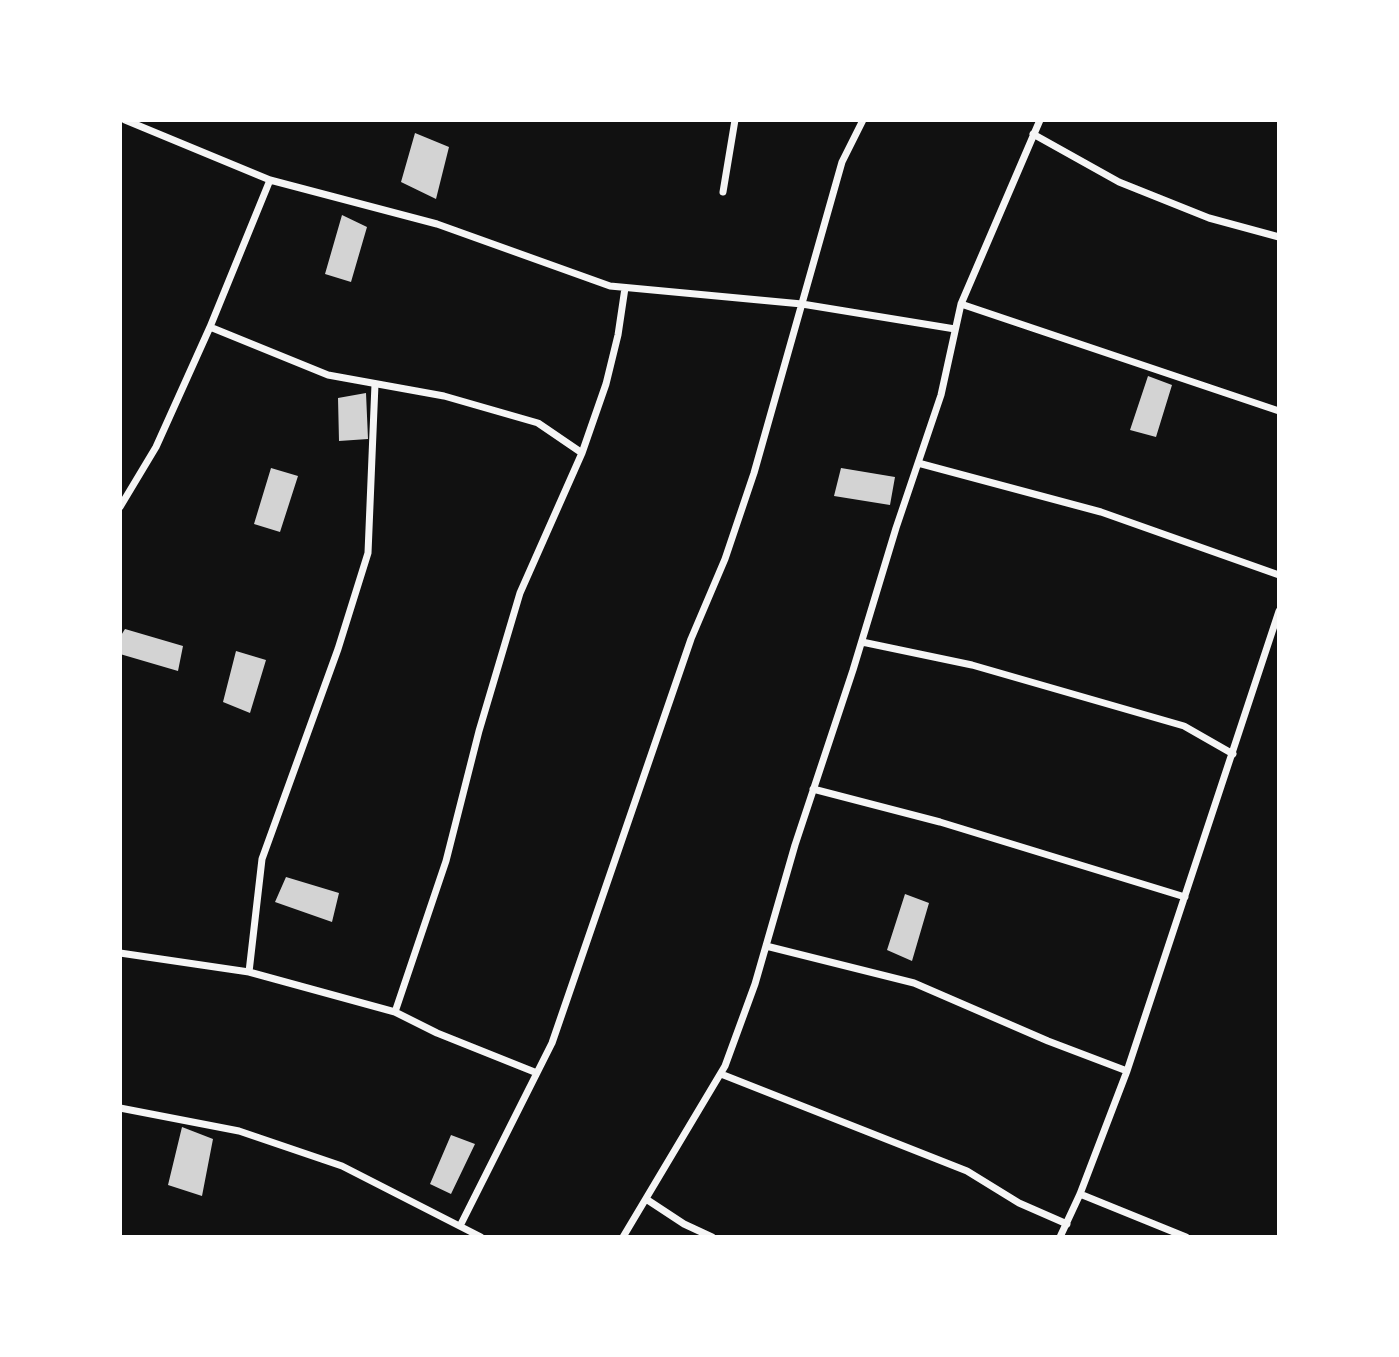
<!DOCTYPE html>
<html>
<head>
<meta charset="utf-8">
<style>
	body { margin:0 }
	#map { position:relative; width:1399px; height:1357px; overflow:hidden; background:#111; font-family:Poppins,sans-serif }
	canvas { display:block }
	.frame { position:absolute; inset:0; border:122px solid #fff; pointer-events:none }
</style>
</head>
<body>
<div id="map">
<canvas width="1399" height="1357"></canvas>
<div class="frame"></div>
</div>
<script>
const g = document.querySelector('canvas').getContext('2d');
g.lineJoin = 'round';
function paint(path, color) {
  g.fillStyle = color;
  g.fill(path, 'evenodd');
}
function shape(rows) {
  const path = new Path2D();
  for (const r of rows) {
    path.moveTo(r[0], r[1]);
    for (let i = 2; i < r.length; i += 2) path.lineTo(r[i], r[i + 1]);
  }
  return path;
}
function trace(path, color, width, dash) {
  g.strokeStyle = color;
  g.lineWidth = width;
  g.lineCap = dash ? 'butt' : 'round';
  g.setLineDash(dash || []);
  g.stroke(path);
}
const building = shape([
	[415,133,449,147,436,199,401,182],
	[342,215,367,227,351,282,325,274],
	[1148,376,1172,385,1156,437,1130,430],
	[366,393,368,439,339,441,338,398],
	[271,468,298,476,280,532,254,524],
	[841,468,895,477,890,505,834,496],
	[125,629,183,646,178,671,120,654,120,637],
	[236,651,266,660,250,713,223,702],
	[286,877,339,893,332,922,275,902],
	[905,894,929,903,912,961,887,950],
	[182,1127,213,1139,202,1196,168,1185],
	[451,1135,475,1144,451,1194,430,1184]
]);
const minor = shape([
	[125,120,270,180,437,224,610,286,802,304,955,329],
	[1033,134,1119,182,1209,218,1279,237],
	[723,192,735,120],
	[961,304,1279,411],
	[210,327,270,180],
	[918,463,1101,512,1279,575],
	[120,507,156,447,210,327,328,375,444,396,538,423,582,453],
	[862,642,972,665,1184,726,1233,754],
	[813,789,940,822,1185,897],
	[766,946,914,983,1048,1041,1127,1071],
	[120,953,249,972,395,1012,446,861,479,731,520,593,582,453,606,384,618,335,625,288],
	[249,972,262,859,338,649,368,553,375,384],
	[395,1012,437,1033,537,1073],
	[721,1074,967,1171,1019,1203,1067,1224],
	[120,1108,239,1131,342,1166,481,1237],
	[1080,1194,1186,1237],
	[646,1199,684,1224,712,1237],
	[460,1226,552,1043,691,639,725,559,754,473,842,162,863,120],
	[623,1237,725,1066,755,984,795,845,853,670,896,528,941,395,961,304,1040,120],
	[1060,1237,1080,1194,1127,1071,1279,611]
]);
paint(building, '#d3d3d3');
trace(minor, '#f5f5f5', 7);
</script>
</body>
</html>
